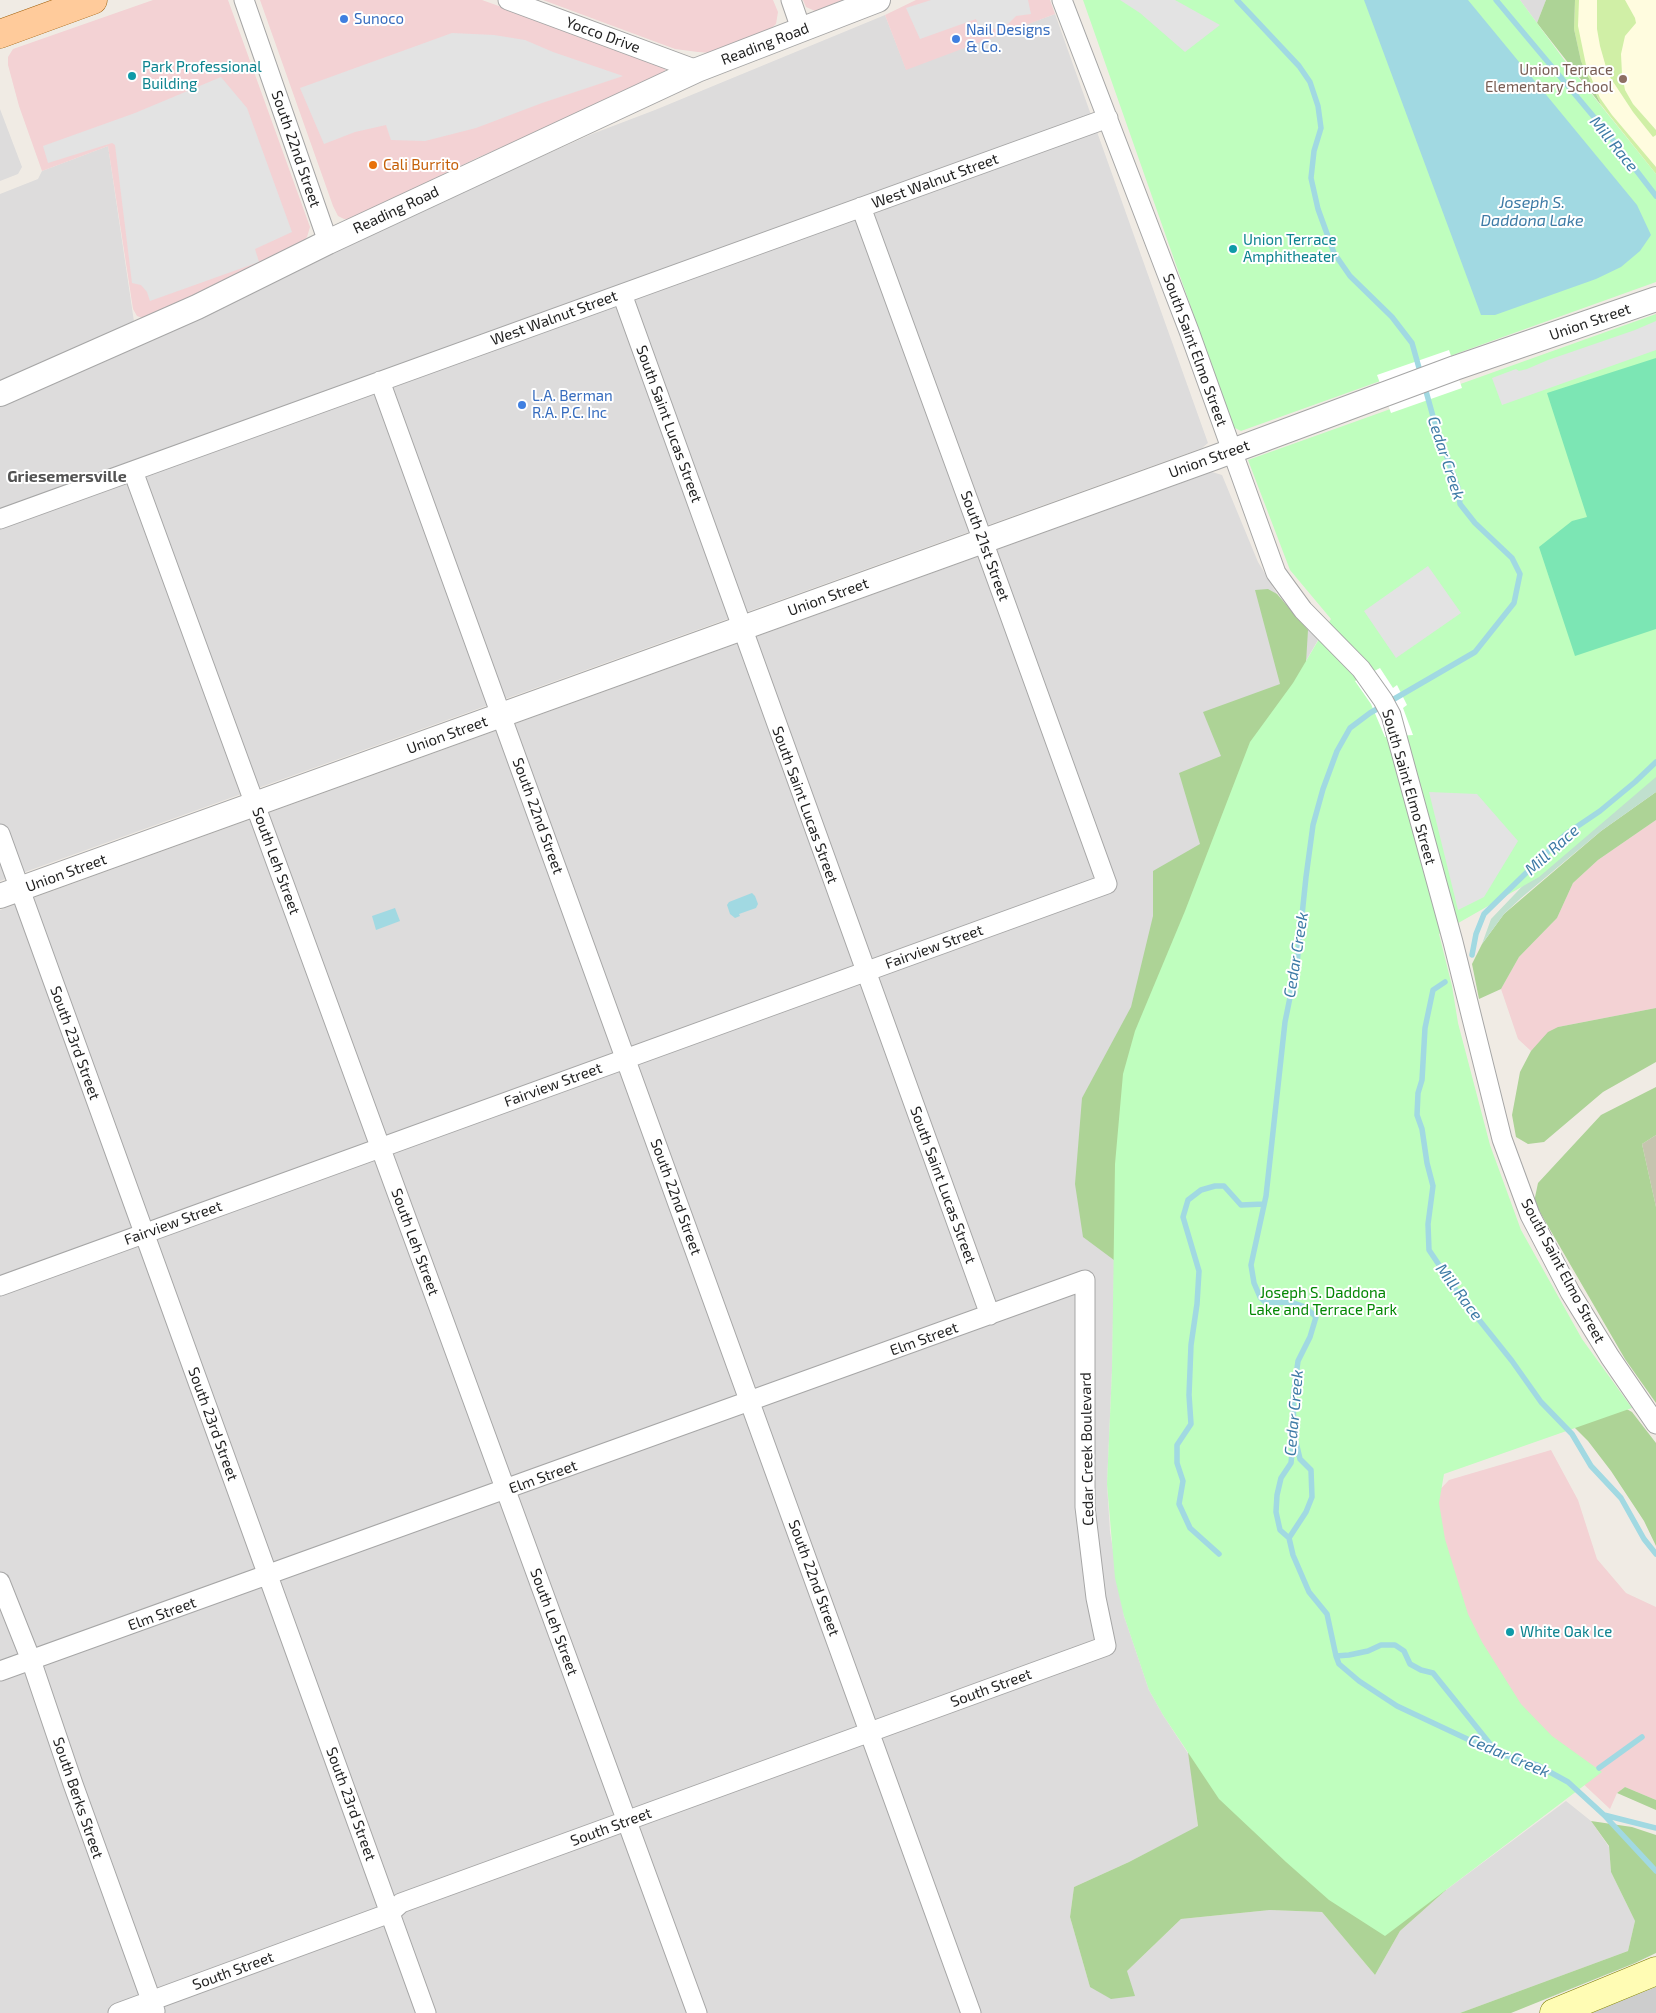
<!DOCTYPE html>
<html>
<head>
<meta charset="utf-8">
<style>
	body { margin:0 }
	canvas { display:block; background:#f0ebe4 }
</style>
</head>
<body>
<canvas width="1656" height="2013"></canvas>
<script>
const g = document.querySelector('canvas').getContext('2d');
g.lineJoin = 'round';
function paint(path, color) {
  g.fillStyle = color;
  g.fill(path, 'evenodd');
}
function shape(rows) {
  const path = new Path2D();
  for (const r of rows) {
    path.moveTo(r[0], r[1]);
    for (let i = 2; i < r.length; i += 2) path.lineTo(r[i], r[i + 1]);
  }
  return path;
}
function trace(path, color, width, dash) {
  g.strokeStyle = color;
  g.lineWidth = width;
  g.lineCap = dash ? 'butt' : 'round';
  g.setLineDash(dash || []);
  g.stroke(path);
}
function label(font, color, halo, rows, align = 'center') {
  g.font = font + ' "Exo 2",sans-serif';
  g.lineWidth = 4;
  g.setLineDash([]);
  g.textBaseline = 'middle';
  g.strokeStyle = halo;
  g.fillStyle = color;
  for (const [text, x, y, turn = 0] of rows) {
    g.save();
    g.translate(x, y);
    g.rotate((+turn || 0) * Math.PI / 180);
    g.textAlign = isNaN(turn) ? turn : align;
    if (halo) g.strokeText(text, 0, 0);
    g.fillText(text, 0, 0);
    g.restore();
  }
}
const residential = shape([
	[1520,0,1546,0,1537,23],
	[1055,14,1208,443,1202,448,0,881,0,194,38,179,42,171,108,146,137,342,328,252,592,134,655,110,885,15,906,69],
	[0,109,22,167,18,174,0,181],
	[1212,472,1222,475,1258,562,1277,594,1318,640,1293,683,1115,1219,1112,1370,1107,1484,1110,1532,1124,1616,1149,1690,1163,1715,1189,1755,1198,1827,1129,1862,1074,1887,1070,1917,1090,1987,1127,1971,1181,1919,1270,1910,1322,1912,1375,1975,1400,1931,1446,1890,1566,1801,1591,1821,1609,1847,1611,1872,1635,1921,1628,1951,1460,2013,0,2013,0,910]
]);
const commercial = shape([
	[153,0,228,0,310,227,307,237,298,247,148,320,137,316,133,309,108,146,42,171,19,106,8,65,8,57,13,49],
	[260,0,482,0,655,62,665,68,665,76,477,158,351,219,344,219,338,216,333,206],
	[543,0,773,0,778,12,776,24,768,31,711,53,698,52,675,49],
	[803,0,843,0,815,11,806,7],
	[916,0,1050,0,1055,14,906,70,885,15],
	[1656,820,1656,1008,1558,1027,1531,1051,1518,1039,1501,989,1519,957,1557,918,1573,883,1598,860],
	[1551,1450,1578,1500,1597,1559,1626,1593,1656,1607,1656,1800,1625,1787,1617,1793,1610,1809,1579,1780,1526,1738,1415,1516,1449,1480]
]);
const education = shape([
	[1575,0,1656,0,1656,174,1601,105,1581,61]
]);
const religious = shape([
	[1656,1987,1656,2013,1592,2013]
]);
const construction = shape([
	[1656,1135,1656,1207,1642,1144]
]);
const grass = shape([
	[1575,0,1579,0,1578,26,1586,65,1593,82,1600,98,1612,115,1656,167,1656,174,1601,105,1581,61,1574,29],
	[1597,0,1625,0,1635,18,1636,23,1625,36,1621,54,1622,74,1625,90,1633,104,1656,130,1656,135,1653,137,1633,112,1608,74,1600,46,1597,29]
]);
const forest = shape([
	[1546,0,1575,0,1574,29,1581,61,1601,105,1537,23],
	[1268,589,1277,594,1308,630,1305,679,1446,1890,1400,1931,1375,1975,1322,1912,1270,1910,1181,1919,1127,1971,1135,1996,1111,1999,1090,1987,1070,1917,1074,1887,1129,1862,1198,1826,1122,1266,1083,1237,1075,1184,1082,1098,1131,1007,1153,916,1153,871,1200,844,1179,773,1221,756,1203,712,1280,684,1255,590],
	[1656,792,1656,820,1598,860,1573,883,1557,918,1519,957,1501,989,1479,999,1472,964,1482,944,1504,914,1601,831],
	[1656,1008,1656,1062,1603,1092,1544,1142,1528,1144,1516,1137,1512,1115,1520,1072,1531,1051,1548,1032,1558,1027],
	[1450,1041,1574,1380,1632,1412,1656,1443,1656,1546,1644,1521,1611,1471,1588,1441,1546,1399],
	[1656,1087,1656,1135,1642,1144,1656,1207,1656,1403,1625,1359,1534,1202,1538,1183,1601,1115],
	[1625,1787,1656,1800,1656,1810,1617,1793],
	[1591,1821,1632,1827,1656,1835,1656,1953,1635,1963,1511,2013,1460,2013,1628,1951,1635,1921,1611,1872,1609,1846]
]);
const wetland = shape([
	[1656,773,1656,792,1601,831,1521,898,1504,914,1482,944,1491,919,1534,874]
]);
const park = shape([
	[1083,0,1520,0,1565,61,1656,174,1656,282,1241,431,1233,427],
	[1656,314,1656,777,1539,877,1439,934,1452,986,1458,1023,1490,1145,1521,1230,1582,1339,1632,1408,1444,1474,1439,1503,1445,1539,1468,1614,1482,1642,1521,1704,1552,1736,1602,1772,1385,1936,1329,1900,1286,1862,1219,1799,1163,1715,1149,1690,1124,1616,1115,1578,1107,1484,1112,1370,1115,1164,1123,1074,1135,1031,1185,911,1250,742,1293,683,1331,619,1290,570,1248,460]
]);
const pitch = shape([
	[1656,358,1656,629,1575,656,1539,547,1572,521,1587,517,1547,393]
]);
const parking = shape([
	[931,0,1028,0,1031,14,1016,16,1008,24,981,33,976,19,920,39,906,8],
	[1120,0,1175,0,1220,25,1185,52,1140,13],
	[452,33,494,35,525,40,553,52,623,76,542,103,476,128,425,141,391,140,386,125,355,132,324,144,300,88],
	[221,77,247,108,292,232,255,249,259,262,150,301,147,292,141,285,132,283,115,145,112,143,48,163,43,146,135,113],
	[1656,321,1656,350,1502,405,1492,378,1516,369,1519,371,1527,369,1548,360,1635,330],
	[1428,566,1461,613,1396,658,1364,611],
	[1429,792,1477,794,1518,841,1484,897,1458,910]
]);
const water = shape([
	[1364,0,1468,0,1637,205,1651,235,1640,251,1621,267,1596,279,1495,315,1481,315],
	[752,893,755,896,758,904,756,908,739,914,740,916,735,918,730,914,727,905,729,902],
	[395,908,400,921,376,930,372,916]
]);
const pier = shape([
	[1449,350,1462,388,1391,413,1377,375],
	[1380,668,1393,688,1397,685,1407,705,1403,708,1413,735,1385,737,1371,704,1355,681]
]);
const stream = shape([
	[1237,0,1299,66,1310,82,1318,106,1321,128,1314,151,1311,178,1318,209,1334,253,1350,276,1392,317,1412,343,1421,375],
	[1496,0,1609,135,1656,196],
	[1424,384,1434,420,1458,488,1460,504,1475,523,1512,558,1520,574,1514,603,1475,652,1370,713,1350,728,1337,751,1323,789,1313,825,1306,877,1297,963,1285,1022,1266,1196,1251,1265,1254,1283,1260,1297,1266,1303,1291,1302,1305,1307,1316,1317,1310,1337,1298,1361,1293,1398,1294,1433,1291,1463,1281,1478,1277,1495,1276,1512,1280,1530,1289,1538,1293,1555,1309,1592,1327,1614,1336,1656,1339,1664,1359,1681,1397,1706,1497,1753,1537,1765,1568,1782,1604,1815,1656,1828],
	[1472,955,1476,934,1484,914,1566,834,1600,811,1635,782,1656,762],
	[1445,982,1433,990,1425,1028,1422,1080,1418,1093,1417,1115,1422,1129,1427,1163,1433,1186,1428,1224,1429,1250,1460,1296,1512,1361,1541,1402,1572,1434,1591,1466,1621,1498,1644,1539,1656,1554],
	[1289,1538,1306,1512,1312,1497,1311,1470,1300,1459,1295,1438],
	[1219,1554,1190,1528,1179,1504,1183,1481,1177,1463,1177,1445,1191,1424,1189,1395,1191,1345,1197,1304,1199,1271,1183,1217,1188,1200,1201,1190,1215,1186,1224,1186,1241,1205,1264,1204],
	[1336,1656,1349,1655,1368,1651,1381,1645,1395,1645,1404,1651,1410,1664,1421,1670,1433,1673,1495,1750],
	[1599,1768,1642,1737],
	[1604,1815,1656,1871]
]);
const minor = shape([
	[244,0,328,242],
	[508,0,697,70],
	[791,0,801,29],
	[1062,0,1189,331,1276,573,1303,610,1361,669,1383,700,1391,715,1453,942,1502,1139,1530,1215,1570,1292,1610,1357,1656,1424],
	[622,294,990,1315],
	[380,381,971,2013],
	[133,471,697,2013],
	[0,519,1108,118],
	[0,834,426,2013],
	[0,1286,1107,884,983,541,861,207],
	[0,1582,31,1660,73,1784,155,2011],
	[0,1671,1085,1280,1085,1507,1096,1598,1106,1646,401,1903,390,1913,118,2013]
]);
const tertiary = shape([
	[0,394,197,307,328,242,697,70,878,0],
	[0,896,1216,457,1455,368,1656,299]
]);
const secondary = shape([
	[1554,2013,1656,1971]
]);
const primary = shape([
	[0,34,93,0]
]);
const markers = [
	[344,19,5,"#3f7fe0"],
	[956,39,5,"#3f7fe0"],
	[132,76,5,"#0f9aa8"],
	[1623,79,5,"#8d6e63"],
	[373,165,5,"#e8710a"],
	[1233,249,5,"#0f9aa8"],
	[522,405,5,"#3f7fe0"],
	[1510,1632,5,"#0f9aa8"]
];
const shopNames = [
	["Sunoco",354,19],
	["Nail Designs",966,30],
	["& Co.",966,47],
	["L.A. Berman",532,396],
	["R.A. P.C. Inc",532,413]
];
const streetNames = [
	["Yocco Drive",603,35,20],
	["Reading Road",765,44,-21],
	["South 22nd Street",296,149,71],
	["West Walnut Street",935,181,-20],
	["Reading Road",396,210,-25],
	["West Walnut Street",554,318,-20],
	["Union Street",1590,322,-19],
	["South Saint Elmo Street",1195,350,70],
	["South Saint Lucas Street",669,424,70],
	["Union Street",1209,459,-20],
	["South 21st Street",985,546,70],
	["Union Street",828,597,-20],
	["Union Street",447,735,-20],
	["South Saint Elmo Street",1409,787,74],
	["South Saint Lucas Street",805,805,70],
	["South 22nd Street",538,816,70],
	["South Leh Street",276,861,70],
	["Union Street",66,873,-20],
	["Fairview Street",934,947,-20],
	["South 23rd Street",75,1043,70],
	["Fairview Street",553,1085,-20],
	["South Saint Lucas Street",943,1185,70],
	["South 22nd Street",676,1197,70],
	["Fairview Street",173,1223,-20],
	["South Leh Street",415,1242,70],
	["South Saint Elmo Street",1563,1271,62],
	["Elm Street",924,1339,-20],
	["South 23rd Street",213,1424,70],
	["Cedar Creek Boulevard",1087,1449,-91],
	["Elm Street",543,1477,-20],
	["South 22nd Street",814,1578,70],
	["Elm Street",162,1614,-20],
	["South Leh Street",554,1622,70],
	["South Street",991,1688,-20],
	["South Berks Street",78,1798,71],
	["South 23rd Street",351,1804,70],
	["South Street",611,1827,-20],
	["South Street",233,1971,-20]
];
const cultureNames = [
	["Park Professional",142,67],
	["Building",142,84],
	["Union Terrace",1243,240],
	["Amphitheater",1243,257],
	["White Oak Ice",1520,1632]
];
const educationNames = [
	["Union Terrace",1613,70],
	["Elementary School",1613,87]
];
const foodNames = [
	["Cali Burrito",383,165]
];
const parkNames = [
	["Joseph S. Daddona",1323,1293],
	["Lake and Terrace Park",1323,1310]
];
const waterNames = [
	["Mill Race",1614,144,51],
	["Joseph S.",1532,203],
	["Daddona Lake",1532,221],
	["Cedar Creek",1446,458,72],
	["Mill Race",1552,850,-42],
	["Cedar Creek",1296,955,-81],
	["Mill Race",1459,1292,53],
	["Cedar Creek",1294,1413,-85],
	["Cedar Creek",1509,1756,23]
];
const neighbourhoodNames = [
	["Griesemersville",67,477]
];
paint(residential, '#dddcdc');
paint(commercial, '#f3d2d4');
paint(education, '#fffcdf');
paint(religious, '#cdcdcd');
paint(construction, '#c6c4af');
paint(grass, '#d0efa6');
paint(forest, '#add396');
paint(wetland, '#c0e0ce');
paint(park, '#bffebe');
paint(pitch, '#7ce6b4');
paint(parking, '#e3e3e3');
paint(water, '#a1d9e2');
paint(pier, '#fff');
trace(stream, '#a1d9e2', 5.5);
trace(minor, '#a6a6a6', 21);
trace(tertiary, '#a6a6a6', 26);
trace(secondary, '#797c00', 29);
trace(primary, '#9a5900', 29);
trace(minor, '#fff', 19);
trace(tertiary, '#fff', 24);
trace(secondary, '#fffcb4', 28);
trace(primary, '#ffcb9b', 28);
for (const [x, y, r, color] of markers) {
  const dot = new Path2D();
  dot.arc(x, y, r, 0, 2 * Math.PI);
  g.fillStyle = color;
  g.fill(dot);
  trace(dot, '#fff', 2);
}
label('15px', '#366cbe', '#fff', shopNames, 'left');
label('15px', '#1f1f1f', '#fff', streetNames);
label('15px', '#0d838f', '#fff', cultureNames, 'left');
label('15px', '#785e54', '#fff', educationNames, 'right');
label('15px', '#c56008', '#fff', foodNames, 'left');
label('15px', '#038703', '#fff', parkNames);
label('italic 16px', '#3e7ba6', '#fff', waterNames);
label('bold 16px', '#525252', '#fff', neighbourhoodNames);
</script>
</body>
</html>
